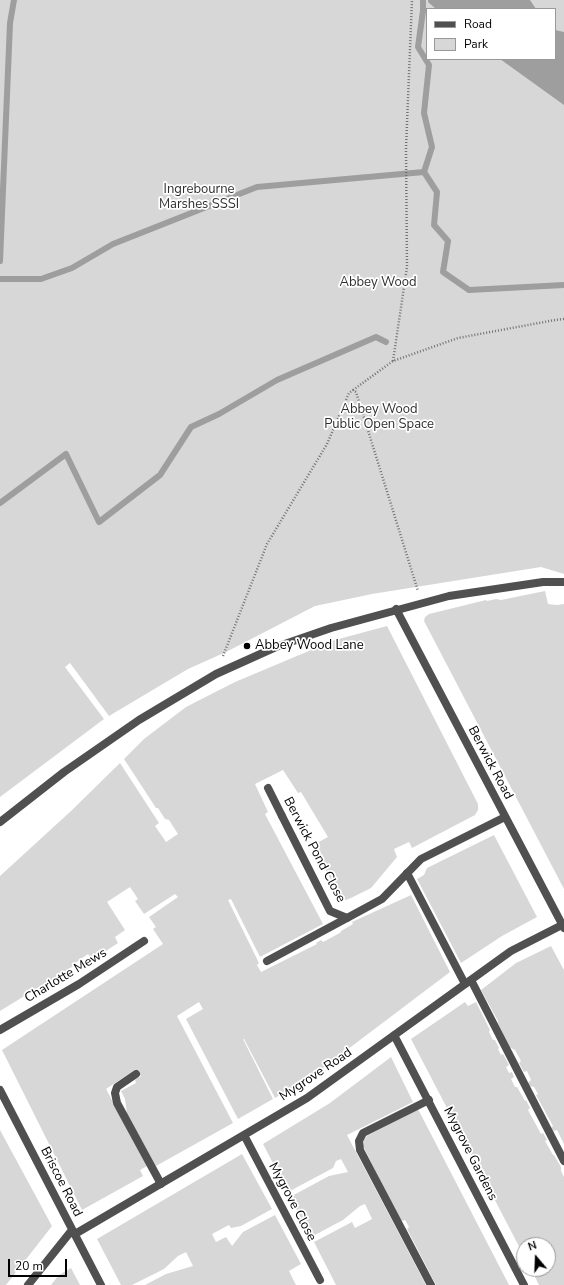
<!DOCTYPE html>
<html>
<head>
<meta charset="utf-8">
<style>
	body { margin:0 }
	#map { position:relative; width:564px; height:1285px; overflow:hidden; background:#fff; font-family:"Nunito Sans",sans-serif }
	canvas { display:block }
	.legend { position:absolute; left:426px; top:8px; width:130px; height:52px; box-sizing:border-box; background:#fff; border:1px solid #999; margin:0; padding:5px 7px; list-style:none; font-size:12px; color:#000 }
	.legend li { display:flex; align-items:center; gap:8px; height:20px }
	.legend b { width:20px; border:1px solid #999 }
	.north { position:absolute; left:516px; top:1237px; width:40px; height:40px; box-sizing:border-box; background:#fff; border:1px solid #999; border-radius:50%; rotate:341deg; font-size:11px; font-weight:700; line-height:16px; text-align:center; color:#000 }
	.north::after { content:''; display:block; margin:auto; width:14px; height:18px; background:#000; clip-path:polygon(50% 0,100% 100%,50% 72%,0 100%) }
	.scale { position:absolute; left:8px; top:1259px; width:59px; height:18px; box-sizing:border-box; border:2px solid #000; border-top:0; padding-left:5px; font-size:12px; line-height:14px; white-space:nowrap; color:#000; -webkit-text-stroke:3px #fff; paint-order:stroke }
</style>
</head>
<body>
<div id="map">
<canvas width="564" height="1285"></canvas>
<ul class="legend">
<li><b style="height:5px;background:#505050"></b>Road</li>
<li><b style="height:11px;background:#d7d7d7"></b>Park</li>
</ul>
<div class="north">N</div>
<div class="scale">20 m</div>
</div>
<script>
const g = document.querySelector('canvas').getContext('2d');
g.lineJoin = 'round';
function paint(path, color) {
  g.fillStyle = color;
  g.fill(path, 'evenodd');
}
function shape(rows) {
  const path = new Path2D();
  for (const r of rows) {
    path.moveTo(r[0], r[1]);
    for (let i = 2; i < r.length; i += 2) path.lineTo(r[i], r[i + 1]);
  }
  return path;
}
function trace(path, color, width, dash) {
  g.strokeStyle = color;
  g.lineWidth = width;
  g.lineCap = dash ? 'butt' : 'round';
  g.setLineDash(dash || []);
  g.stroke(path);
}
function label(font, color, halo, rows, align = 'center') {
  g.font = font + ' "Nunito Sans",sans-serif';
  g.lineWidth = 3.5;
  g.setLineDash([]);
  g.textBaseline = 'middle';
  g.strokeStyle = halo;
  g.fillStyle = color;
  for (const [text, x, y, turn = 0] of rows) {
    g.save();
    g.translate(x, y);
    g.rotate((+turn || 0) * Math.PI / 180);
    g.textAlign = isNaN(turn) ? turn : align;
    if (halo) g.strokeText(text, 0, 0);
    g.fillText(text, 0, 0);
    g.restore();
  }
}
const green = shape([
	[0,0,564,0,564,574,541,567,372,594,315,606,226,652,188,669,109,716,70,663,65,667,104,719,0,797],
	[427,9,555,9,555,59,427,59],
	[545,591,548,604,557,605,564,604,564,889,424,621,425,617,429,614,486,600,487,601,496,599,501,600],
	[387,626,478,804,478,810,475,815,412,848,409,842,394,849,397,857,371,888,351,898,346,900,343,899,339,896,313,845,328,837,301,792,298,793,283,770,255,784,268,812,265,814,323,924,260,957,231,899,228,900,259,963,257,965,261,972,317,944,316,943,321,940,323,942,338,934,341,932,341,931,353,924,352,922,411,895,450,972,315,1074,275,1098,244,1039,243,1039,273,1099,238,1119,186,1019,203,1009,199,1002,177,1016,233,1123,156,1166,127,1114,125,1099,121,1091,136,1083,135,1080,141,1076,136,1069,106,1089,147,1166,140,1170,143,1176,82,1210,2,1050,163,944,153,929,156,927,149,917,178,897,175,894,144,914,135,901,138,899,130,887,107,902,125,930,115,937,118,943,92,960,88,954,74,964,75,965,0,1011,0,876,71,811,120,763,159,823,155,826,166,842,178,834,169,820,165,819,158,808,156,808,124,759,144,739,186,707,235,682,335,640],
	[494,835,537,917,502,936,461,963,417,879,424,875,427,868],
	[551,946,564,970,564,1144,557,1130,553,1131,551,1128,553,1126,536,1095,538,1094,534,1087,529,1086,528,1083,531,1080,527,1071,524,1072,519,1063,521,1061,515,1050,509,1047,498,1023,498,1021,481,990,516,963],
	[465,1002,468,1006,476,1002,490,1030,489,1032,493,1040,495,1040,499,1048,498,1049,501,1055,503,1054,509,1065,506,1067,509,1073,512,1072,514,1077,511,1079,515,1087,517,1087,525,1101,526,1100,530,1108,528,1110,541,1134,543,1133,547,1140,545,1141,553,1155,554,1155,561,1167,561,1171,564,1177,564,1285,539,1285,531,1269,548,1269,548,1245,524,1245,524,1256,411,1039],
	[391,1057,413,1102,347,1135,426,1285,336,1285,314,1242,352,1222,355,1228,372,1219,365,1204,360,1206,343,1220,311,1237,290,1197,329,1176,348,1172,341,1159,336,1161,333,1168,288,1192,263,1144,330,1103],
	[418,1109,509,1285,436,1285,407,1229,409,1227,405,1220,402,1221,400,1219,363,1146,364,1140,367,1136],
	[0,1130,52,1226,6,1285,0,1285],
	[242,1154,272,1209,241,1226,231,1228,229,1225,212,1234,216,1242,226,1237,232,1246,243,1232,275,1215,301,1264,289,1271,296,1285,145,1285,166,1274,193,1266,186,1252,178,1256,164,1269,132,1285,121,1285,97,1239],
	[71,1268,80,1285,51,1285,59,1275]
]);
const water = shape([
	[428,0,530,0,536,9,436,9,428,2],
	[555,30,564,32,564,105,500,59,555,59]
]);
const stream = shape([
	[423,0,423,11,418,47,429,65,424,113,432,147,424,172,437,192,434,225,448,241,443,272,469,290,564,285],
	[0,261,10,23,14,0],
	[0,279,41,279,72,268,113,244,257,187,424,172],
	[0,503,66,454,99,522,160,475,191,427,219,414,277,380,376,337,386,342]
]);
const path = shape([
	[393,361,407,267,406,148,412,0],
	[353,390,393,361,458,338,555,320,564,319],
	[223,656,267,544,327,444,349,393,353,390,356,392,418,591]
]);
const service = shape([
	[268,788,282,816],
	[407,873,465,984],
	[267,961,347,918],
	[471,980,564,1161],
	[136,1074,117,1087,115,1093,117,1103,161,1184],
	[429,1100,363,1133,359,1141,360,1150,431,1285]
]);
const minor = shape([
	[396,609,564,928],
	[282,816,330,911,347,918,382,899,421,859,505,817],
	[0,822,64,772,139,720,216,674,276,647,331,628,449,596,543,582,564,582],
	[0,1030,79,984,144,941],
	[394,1035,524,1285],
	[0,1090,101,1285],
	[244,1135,320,1280],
	[75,1234,307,1098,511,951,562,925],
	[28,1285,72,1230]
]);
const markers = [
	[247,646,4,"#000"]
];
const parkNames = [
	["Ingrebourne",199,190],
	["Marshes SSSI",199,205],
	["Abbey Wood",378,283],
	["Abbey Wood",379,410],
	["Public Open Space",379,425]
];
const poiNames = [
	["Abbey Wood Lane",255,646]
];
const streetNames = [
	["Berwick Road",490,763,62],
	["Berwick Pond Close",314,850,62],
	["Charlotte Mews",66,976,-31],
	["Mygrove Road",316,1075,-34],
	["Mygrove Gardens",470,1154,63],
	["Briscoe Road",61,1182,63],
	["Mygrove Close",292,1202,62]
];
paint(green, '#d7d7d7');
paint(water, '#9e9e9e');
trace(stream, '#9e9e9e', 6);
trace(path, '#727272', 2.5, [1, 2]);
trace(service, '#505050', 8);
trace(minor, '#505050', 8);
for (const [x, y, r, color] of markers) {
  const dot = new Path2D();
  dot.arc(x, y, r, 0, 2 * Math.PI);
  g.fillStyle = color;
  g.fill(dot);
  trace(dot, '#fff', 1.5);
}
label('13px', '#2e2e2e', '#fff', parkNames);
label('13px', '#000', '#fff', poiNames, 'left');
label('13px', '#000', '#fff', streetNames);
</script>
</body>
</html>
